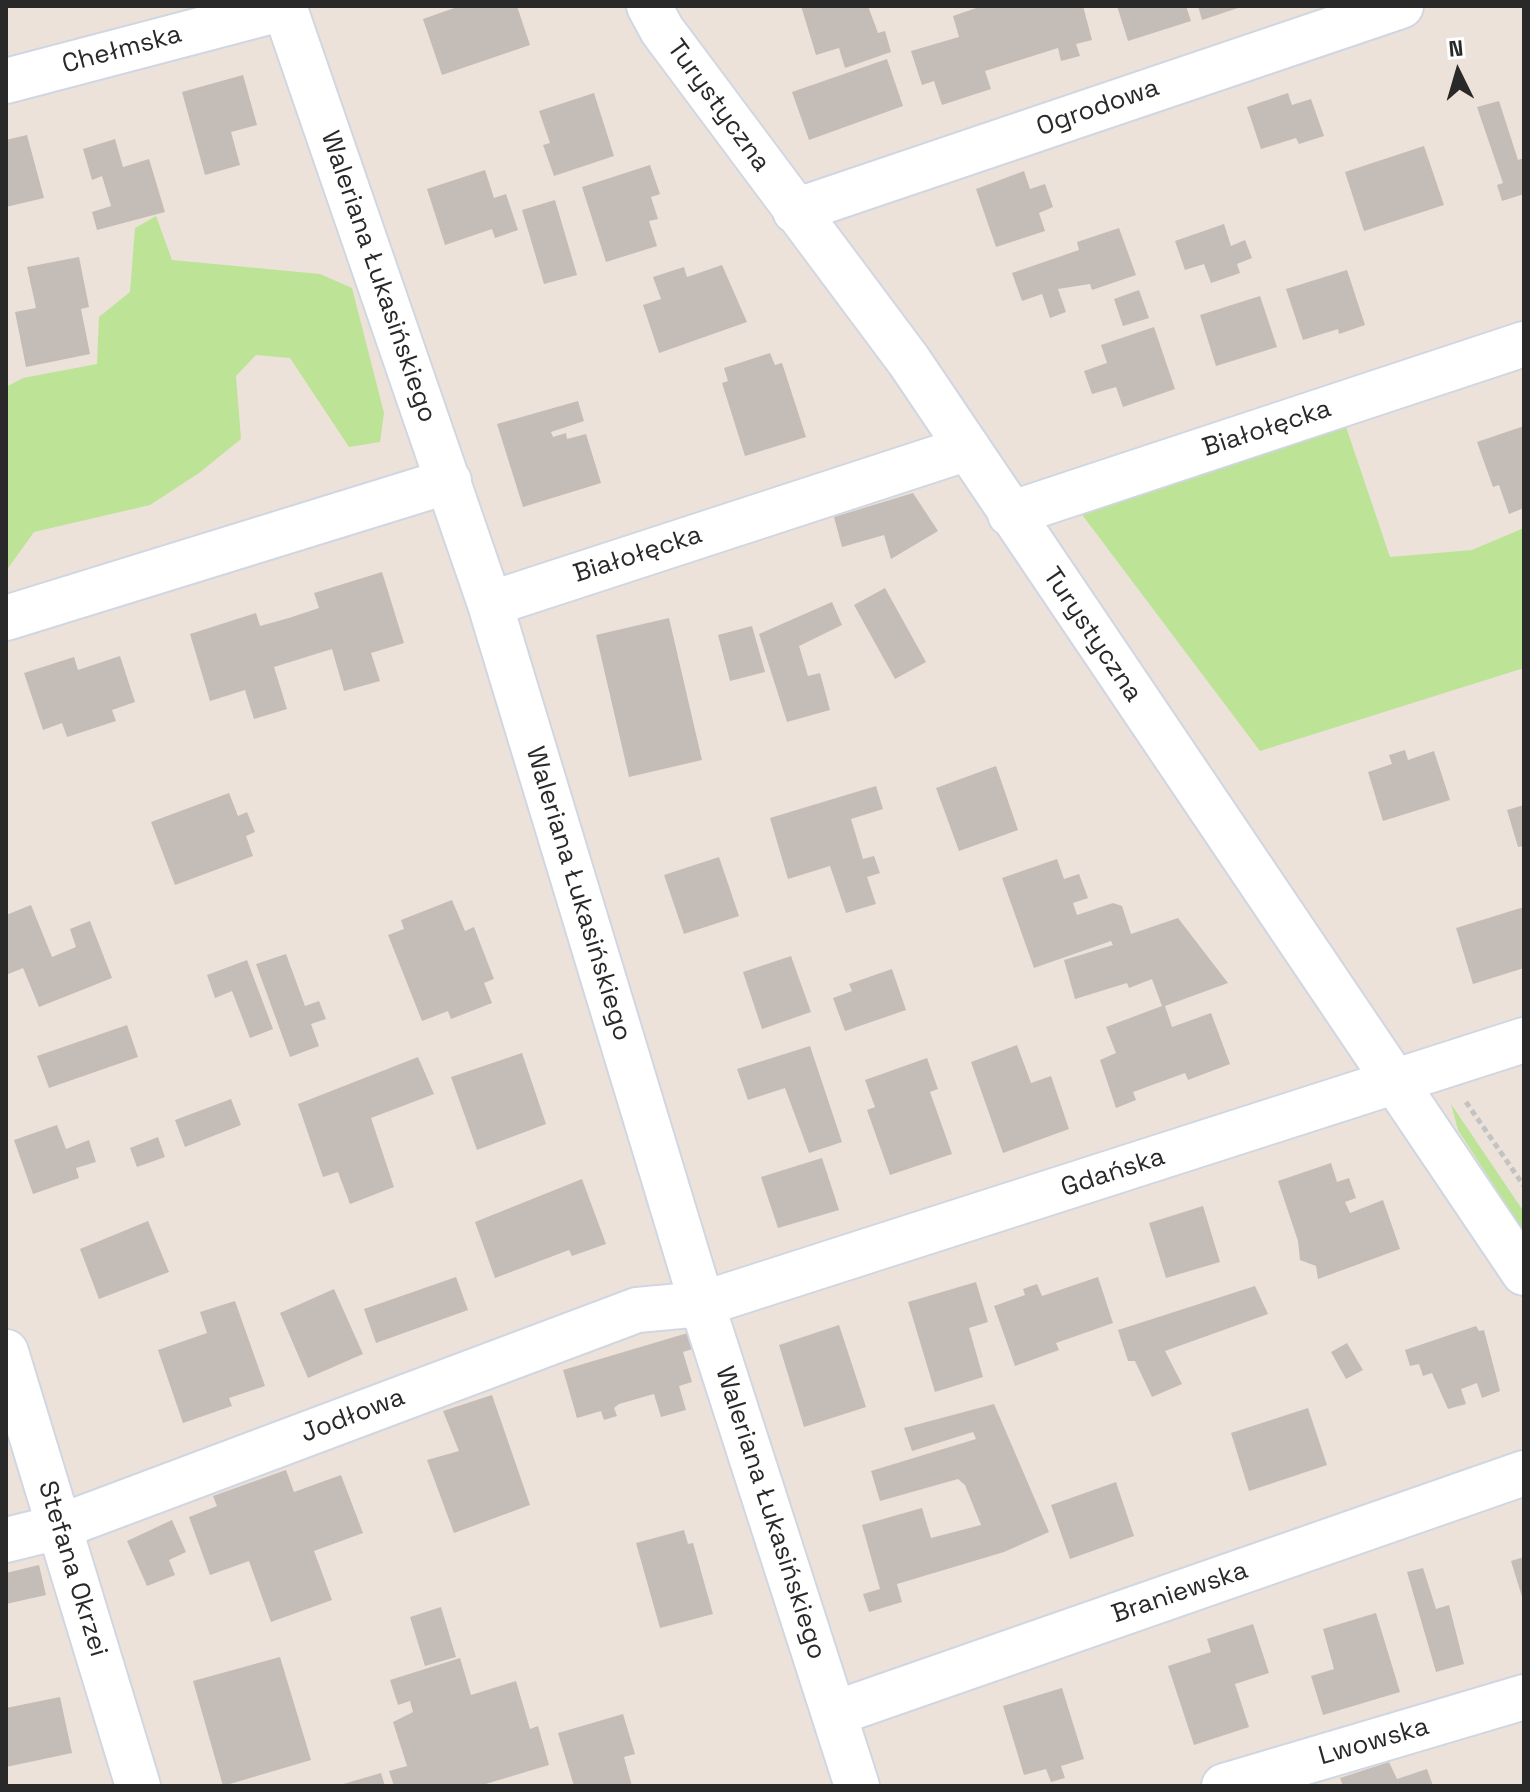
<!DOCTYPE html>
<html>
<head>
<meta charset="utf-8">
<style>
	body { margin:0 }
	#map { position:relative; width:1530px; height:1792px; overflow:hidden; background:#ece2da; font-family:"Space Grotesk",sans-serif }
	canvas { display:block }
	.frame { position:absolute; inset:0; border:8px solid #292929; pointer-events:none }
	.north { position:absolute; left:1418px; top:32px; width:80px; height:80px; -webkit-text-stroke:6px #fff; paint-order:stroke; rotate:355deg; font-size:22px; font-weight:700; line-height:32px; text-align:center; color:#292929 }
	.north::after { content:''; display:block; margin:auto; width:28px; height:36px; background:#292929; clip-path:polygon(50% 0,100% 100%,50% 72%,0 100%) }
</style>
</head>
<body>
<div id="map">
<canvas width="1530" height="1792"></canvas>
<div class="frame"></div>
<div class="north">N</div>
</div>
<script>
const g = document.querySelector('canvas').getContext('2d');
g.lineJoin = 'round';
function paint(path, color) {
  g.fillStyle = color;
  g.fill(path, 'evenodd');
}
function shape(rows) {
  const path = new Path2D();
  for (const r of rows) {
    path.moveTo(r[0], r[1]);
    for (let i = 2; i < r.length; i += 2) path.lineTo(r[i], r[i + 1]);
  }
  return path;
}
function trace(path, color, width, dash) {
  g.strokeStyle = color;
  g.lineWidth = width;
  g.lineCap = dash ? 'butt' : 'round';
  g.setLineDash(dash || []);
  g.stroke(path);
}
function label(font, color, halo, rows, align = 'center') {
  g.font = font + ' "Space Grotesk",sans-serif';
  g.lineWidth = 6;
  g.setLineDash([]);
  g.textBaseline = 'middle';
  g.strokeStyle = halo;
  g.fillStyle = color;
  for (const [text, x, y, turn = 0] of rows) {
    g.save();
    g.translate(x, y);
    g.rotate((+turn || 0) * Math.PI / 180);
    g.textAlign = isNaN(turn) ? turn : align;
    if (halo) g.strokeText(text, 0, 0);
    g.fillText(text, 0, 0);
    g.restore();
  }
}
const green = shape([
	[156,216,172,260,320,274,352,288,384,413,380,442,349,447,290,358,256,355,236,376,241,439,199,473,150,505,34,532,6,571,6,387,23,378,97,364,99,317,130,292,135,228],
	[1344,421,1390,557,1472,550,1524,528,1524,668,1260,751,1074,504],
	[1451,1104,1524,1212,1524,1232,1458,1130]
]);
const building = shape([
	[460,6,517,6,530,45,442,75,423,19],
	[801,6,868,6,878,33,885,31,891,52,845,68,839,48,816,55],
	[982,6,1083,6,1092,40,1076,44,1080,56,1061,61,1058,48,985,71,991,89,942,105,934,81,922,85,911,51,959,37,953,16],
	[1117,6,1186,6,1191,21,1128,41],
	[1198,6,1241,6,1241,7,1202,20],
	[887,59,903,106,809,140,792,92],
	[243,75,257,125,231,132,240,165,205,175,182,92],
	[594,93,614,156,554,176,543,145,550,143,539,111],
	[1288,93,1292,105,1311,99,1324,136,1299,144,1296,138,1261,149,1247,107],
	[1499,101,1518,160,1524,158,1524,194,1502,201,1497,185,1503,183,1477,107],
	[27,135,44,198,6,207,6,140],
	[115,139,123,167,149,159,165,212,97,230,92,212,111,206,102,176,92,180,83,149],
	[1424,146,1444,205,1364,231,1345,172],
	[650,165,660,194,651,197,658,219,649,221,657,246,606,262,582,187],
	[485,170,494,198,506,194,518,230,495,238,492,229,445,245,427,189],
	[1024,171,1030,189,1045,184,1053,207,1039,213,1045,231,996,247,976,189],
	[555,200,577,275,544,284,522,210],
	[1224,224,1231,246,1245,240,1252,258,1237,264,1240,273,1211,283,1204,264,1185,270,1175,241],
	[1119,228,1136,275,1092,290,1090,284,1058,289,1066,312,1050,318,1042,294,1022,301,1012,273,1079,250,1077,242],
	[79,257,89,307,81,309,90,354,26,367,15,312,36,308,27,267],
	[722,265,747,322,659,353,643,305,661,299,653,277,684,267,687,277],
	[1347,270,1365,325,1339,334,1338,329,1303,340,1286,289],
	[1139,290,1149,318,1123,326,1114,299],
	[1260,296,1277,347,1216,366,1200,315],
	[1154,327,1175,389,1123,407,1116,387,1092,394,1084,371,1107,363,1101,345],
	[770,353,775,365,782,363,806,437,745,456,722,383,728,381,724,368],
	[578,401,584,421,551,432,553,437,566,433,567,439,586,434,601,483,523,507,497,424],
	[1524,426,1524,508,1509,514,1499,485,1493,487,1477,442],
	[913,493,938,531,891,559,884,535,842,547,834,517],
	[382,572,404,643,371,653,380,681,344,691,332,649,274,667,287,709,254,719,245,690,210,701,190,634,256,613,260,626,289,618,319,608,314,593],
	[885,588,926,662,895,679,854,605],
	[832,602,842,625,799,646,808,676,820,673,830,710,787,722,759,634],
	[669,618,702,760,629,777,596,635],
	[752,626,765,672,730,681,718,635],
	[120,656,135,702,112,710,116,721,67,737,62,723,43,730,24,673,74,657,78,670],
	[1405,750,1408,760,1434,751,1450,800,1383,821,1368,772,1392,764,1389,755],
	[996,766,1018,830,959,851,936,788],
	[876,786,883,809,851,819,863,859,874,856,880,873,867,877,876,904,846,913,830,866,788,879,770,818],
	[229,793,238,816,247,812,255,832,246,836,253,856,175,885,151,822],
	[1524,805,1524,846,1518,847,1507,810],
	[719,857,739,916,684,934,664,875],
	[1057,859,1064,879,1079,874,1088,898,1073,903,1077,915,1113,903,1122,906,1131,934,1178,918,1228,983,1165,1006,1172,1027,1211,1013,1230,1064,1188,1080,1185,1073,1133,1092,1136,1100,1116,1108,1100,1060,1116,1053,1106,1027,1162,1006,1152,979,1129,988,1127,983,1075,999,1064,960,1113,945,1111,941,1034,968,1002,878],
	[452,900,465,931,474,927,482,948,494,979,484,983,492,1003,451,1019,448,1011,422,1021,388,935,404,929,401,920],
	[31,905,52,957,76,947,70,929,90,921,112,978,39,1007,23,968,6,975,6,915],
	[1524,907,1524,968,1473,984,1456,928],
	[286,954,305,1006,319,1001,326,1019,311,1024,319,1046,290,1057,256,964],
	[791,956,811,1012,762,1029,743,972],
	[247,960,273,1029,250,1038,232,991,215,998,207,975],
	[892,969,906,1010,845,1031,833,998,852,991,849,984],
	[127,1025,138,1057,49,1088,37,1056],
	[1017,1045,1031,1083,1051,1076,1069,1129,1003,1153,971,1062],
	[810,1046,842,1142,809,1153,785,1088,748,1100,737,1069],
	[522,1053,546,1124,477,1150,451,1077],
	[418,1057,434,1094,371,1118,394,1187,350,1204,338,1172,323,1177,298,1104],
	[927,1058,938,1089,930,1092,952,1154,890,1175,867,1110,875,1107,865,1080],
	[231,1099,241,1125,185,1147,175,1120],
	[57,1125,66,1149,89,1140,96,1162,76,1168,79,1178,33,1194,14,1140],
	[158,1137,165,1157,137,1167,130,1148],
	[822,1158,839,1210,778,1228,761,1177],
	[1331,1163,1337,1182,1349,1178,1356,1198,1345,1202,1350,1213,1383,1200,1400,1249,1318,1279,1316,1266,1300,1260,1298,1241,1278,1181],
	[582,1179,606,1244,572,1256,569,1250,495,1278,475,1222],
	[1203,1206,1220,1262,1166,1278,1149,1223],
	[148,1221,169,1272,99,1299,80,1249],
	[456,1277,468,1310,376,1343,364,1309],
	[1098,1277,1113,1323,1056,1343,1059,1350,1015,1366,994,1306,1025,1295,1023,1289,1037,1284,1042,1296],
	[976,1282,988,1322,969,1328,983,1377,935,1392,908,1302],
	[1255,1286,1268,1314,1165,1351,1182,1384,1152,1397,1135,1361,1128,1361,1118,1330],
	[334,1289,363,1354,308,1378,280,1313],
	[235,1301,265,1386,229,1398,232,1406,183,1423,158,1350,207,1333,200,1312],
	[839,1325,866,1407,804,1427,779,1345],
	[1476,1326,1479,1331,1484,1330,1500,1391,1482,1398,1477,1383,1461,1389,1466,1404,1448,1409,1432,1373,1423,1376,1419,1364,1410,1366,1405,1350],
	[691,1332,696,1348,683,1352,692,1382,679,1386,686,1410,661,1417,654,1394,619,1404,614,1408,617,1416,604,1420,601,1411,577,1418,563,1370],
	[1347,1343,1363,1370,1346,1379,1331,1352],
	[492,1395,530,1505,454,1533,427,1460,459,1451,443,1411],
	[994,1404,1049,1532,1004,1552,897,1584,902,1602,869,1612,863,1594,880,1589,862,1525,922,1508,931,1538,981,1525,965,1485,958,1479,880,1501,871,1471,976,1439,973,1432,912,1451,904,1428],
	[1308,1408,1327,1465,1249,1491,1231,1433],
	[286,1470,294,1492,341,1475,363,1533,314,1551,332,1600,271,1622,249,1561,210,1575,189,1517,217,1506,213,1496],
	[1116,1482,1134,1536,1070,1559,1051,1505],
	[172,1520,186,1552,169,1560,175,1575,147,1586,127,1541],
	[684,1530,688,1544,693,1543,713,1614,660,1628,636,1543],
	[1524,1557,1524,1600,1523,1600,1511,1561],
	[39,1565,46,1595,6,1604,6,1573],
	[1423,1568,1436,1609,1449,1605,1464,1664,1436,1672,1407,1572],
	[441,1607,456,1657,425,1666,410,1617],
	[1376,1613,1400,1692,1323,1715,1311,1676,1334,1669,1323,1629],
	[1253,1624,1269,1673,1235,1684,1249,1727,1194,1745,1168,1666,1211,1652,1207,1639],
	[280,1657,311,1760,223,1786,193,1681],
	[460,1658,471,1695,516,1681,530,1729,538,1726,549,1765,479,1786,394,1786,389,1771,407,1766,393,1722,413,1712,410,1701,398,1705,390,1680],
	[1062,1688,1084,1759,1061,1766,1065,1778,1051,1782,1046,1769,1024,1775,1003,1706],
	[60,1697,72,1753,6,1767,6,1708],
	[623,1714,635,1754,624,1757,632,1786,574,1786,558,1733],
	[1389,1762,1397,1779,1427,1769,1433,1786,1343,1786,1340,1778],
	[381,1773,385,1786,340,1786,340,1785]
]);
const path = shape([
	[1466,1102,1524,1186]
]);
const minor = shape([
	[284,6,490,604,702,1304,857,1786],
	[649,6,662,30,909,361,1524,1273],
	[6,81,284,8],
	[795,211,1401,6],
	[1010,514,1524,344],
	[490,604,968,448],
	[6,618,449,481],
	[6,1352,138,1786],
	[6,1540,59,1527,637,1310,702,1304,1524,1040],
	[836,1713,1524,1473],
	[1224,1786,1524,1697]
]);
const streetNames = [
	["Chełmska",122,50,-15],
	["Turystyczna",718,106,54],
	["Ogrodowa",1098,108,-19],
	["Waleriana Łukasińskiego",378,277,71],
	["Białołęcka",1267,429,-18],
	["Białołęcka",638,555,-18],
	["Turystyczna",1092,635,56],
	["Waleriana Łukasińskiego",578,894,73],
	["Gdańska",1113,1173,-18],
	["Jodłowa",353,1416,-21],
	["Waleriana Łukasińskiego",770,1513,72],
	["Stefana Okrzei",72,1569,73],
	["Braniewska",1180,1593,-19],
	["Lwowska",1374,1742,-16]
];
paint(green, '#bce396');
paint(building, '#c4bcb7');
trace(minor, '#d0d6e2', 48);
trace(path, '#c3c3c3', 5, [6, 4]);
trace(minor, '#fff', 44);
label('26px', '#292929', '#fff', streetNames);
</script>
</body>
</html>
